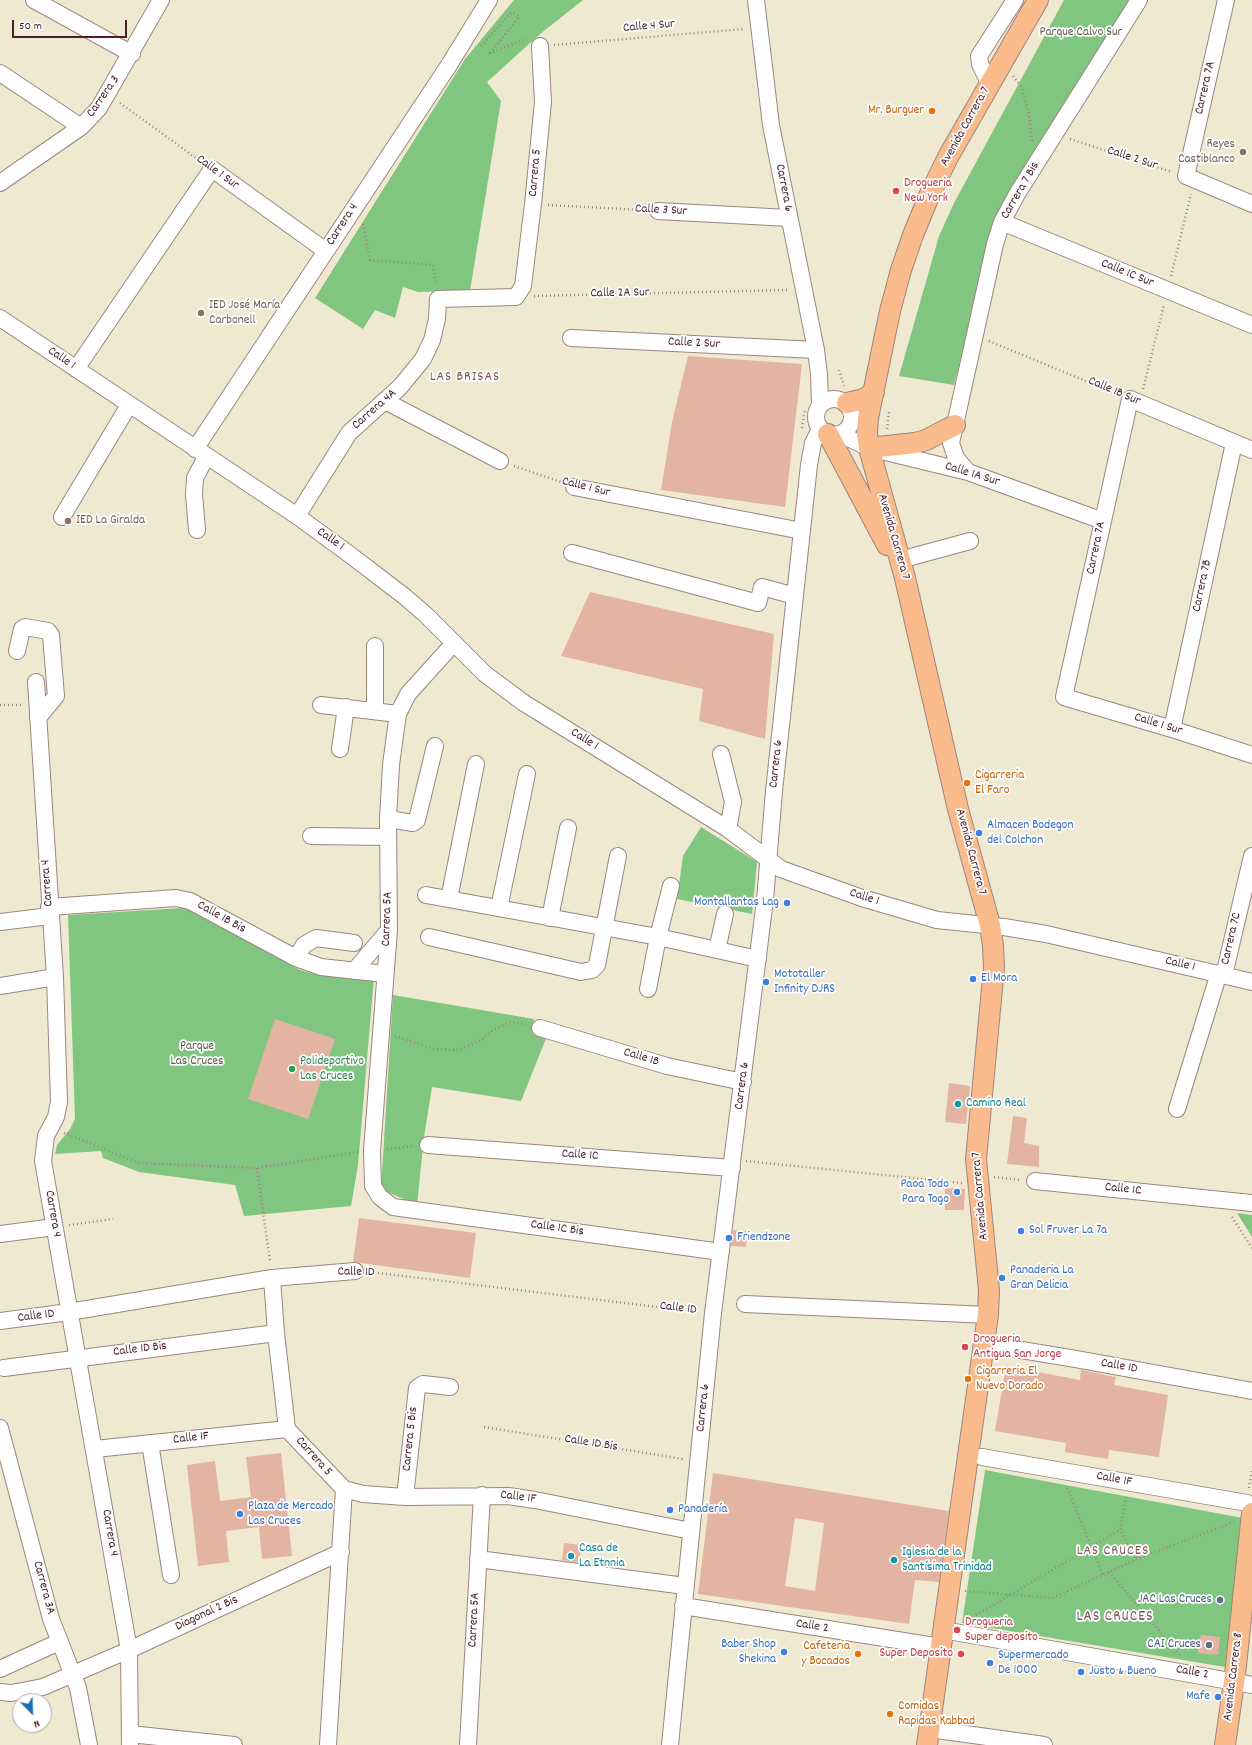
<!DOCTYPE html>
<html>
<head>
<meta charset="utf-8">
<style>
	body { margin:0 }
	#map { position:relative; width:1252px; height:1745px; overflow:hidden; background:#f0e9d1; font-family:Dekko,sans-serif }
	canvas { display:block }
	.north { position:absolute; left:12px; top:1693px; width:40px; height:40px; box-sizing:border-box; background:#fff; border:1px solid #b7a5aa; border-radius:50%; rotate:157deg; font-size:11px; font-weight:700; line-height:16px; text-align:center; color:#4a1f2b }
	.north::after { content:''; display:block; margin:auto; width:14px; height:18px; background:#1f6fb2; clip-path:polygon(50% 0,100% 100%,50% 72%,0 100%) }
	.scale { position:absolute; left:12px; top:20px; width:115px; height:18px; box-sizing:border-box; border:2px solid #4a1f2b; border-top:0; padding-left:5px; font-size:12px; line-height:14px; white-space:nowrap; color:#4a1f2b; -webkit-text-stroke:3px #fff; paint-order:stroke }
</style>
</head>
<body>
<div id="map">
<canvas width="1252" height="1745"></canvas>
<div class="north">N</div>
<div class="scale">50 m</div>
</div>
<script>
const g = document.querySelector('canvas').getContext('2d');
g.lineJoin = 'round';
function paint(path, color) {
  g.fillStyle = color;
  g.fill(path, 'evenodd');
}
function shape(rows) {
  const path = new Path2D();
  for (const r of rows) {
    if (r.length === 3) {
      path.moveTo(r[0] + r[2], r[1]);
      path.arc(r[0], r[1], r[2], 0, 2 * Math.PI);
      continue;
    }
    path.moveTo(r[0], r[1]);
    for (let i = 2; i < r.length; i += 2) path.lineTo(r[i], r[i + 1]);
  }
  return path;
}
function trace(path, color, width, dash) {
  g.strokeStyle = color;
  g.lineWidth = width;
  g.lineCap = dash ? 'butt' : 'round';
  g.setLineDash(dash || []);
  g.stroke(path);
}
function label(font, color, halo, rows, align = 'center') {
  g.font = font + ' Dekko,sans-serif';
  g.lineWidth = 3.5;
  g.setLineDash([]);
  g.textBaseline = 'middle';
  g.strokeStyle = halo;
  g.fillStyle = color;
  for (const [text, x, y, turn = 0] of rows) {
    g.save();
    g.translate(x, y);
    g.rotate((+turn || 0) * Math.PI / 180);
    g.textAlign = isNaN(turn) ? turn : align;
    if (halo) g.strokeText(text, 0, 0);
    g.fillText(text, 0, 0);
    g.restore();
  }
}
const green = shape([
	[514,0,583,0,540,34,487,82,501,101,470,291,418,292,403,287,395,318,375,310,363,329,315,298,465,59],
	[1064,0,1136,0,990,245,954,385,899,376,939,236,954,203],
	[701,827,757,862,752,914,677,899,683,856],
	[183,908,209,918,300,970,314,974,374,977,358,1165,351,1206,244,1216,235,1185,139,1172,103,1158,101,1151,55,1154,57,1145,70,1129,75,1119,68,915],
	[393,995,534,1019,532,1033,547,1036,521,1101,432,1087,424,1137,417,1205,381,1189],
	[1237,1213,1252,1215,1252,1237],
	[985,1470,1243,1518,1225,1667,962,1623]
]);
const building = shape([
	[688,356,802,364,785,507,661,490,672,422],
	[590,592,774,634,765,739,699,721,703,689,561,656],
	[275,1019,335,1039,308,1119,248,1099],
	[949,1083,970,1086,966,1124,945,1122],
	[1013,1116,1027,1118,1024,1143,1039,1146,1039,1167,1007,1164],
	[945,1188,965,1189,964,1210,945,1210],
	[359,1218,476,1233,470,1278,353,1262],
	[733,1230,747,1231,746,1247,731,1246],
	[1006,1366,1080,1380,1081,1370,1116,1377,1114,1385,1168,1395,1159,1457,1109,1450,1108,1459,1065,1452,1066,1443,995,1431],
	[281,1453,292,1556,262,1559,259,1527,226,1531,229,1562,198,1566,187,1465,215,1461,220,1501,251,1497,246,1457],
	[713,1473,949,1511,939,1582,915,1580,909,1624,698,1594],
	[795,1518,824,1523,815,1591,785,1586],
	[564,1543,581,1545,579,1563,562,1560],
	[1201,1635,1220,1637,1218,1655,1198,1653]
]);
const path = shape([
	[554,45,744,29],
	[481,46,512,12,519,17,490,53,526,39],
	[1013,76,1021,86,1029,114,1032,141],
	[120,103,200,161],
	[1070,139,1172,172],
	[548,205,643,210],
	[363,224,370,260,433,265,436,284],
	[1171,276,1191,194],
	[534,296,789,290],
	[989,341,1117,394],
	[839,370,844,386],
	[1143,389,1164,305],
	[802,428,805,410],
	[887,429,889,412],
	[514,466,561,482],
	[0,705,23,705],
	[395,1036,434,1049,459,1050,480,1041,492,1031,510,1022,526,1024],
	[64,1133,139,1163,257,1168,358,1152],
	[387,1149,414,1146],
	[746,1161,962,1183],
	[257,1168,270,1262],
	[994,1177,1021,1180],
	[1232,1217,1252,1248],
	[69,1225,113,1219],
	[370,1272,699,1312],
	[484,1427,683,1459],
	[1067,1488,1103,1575],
	[1249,1488,1252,1469],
	[1126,1497,1120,1530,1137,1559],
	[1109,1572,1181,1656],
	[965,1591,1052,1598,1137,1559,1234,1522],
	[969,1619,1120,1530]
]);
const minor = shape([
	[34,0,132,54],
	[756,0,771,125,816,350,819,374,820,405],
	[1226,0,1186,176,1252,204],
	[0,73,81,127],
	[990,85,980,64,979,56,1015,0],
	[0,183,81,127,99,108,161,0],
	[658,211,789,218],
	[1002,222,1252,325],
	[0,318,297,516,349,554,404,596,426,615,485,674,524,703,728,829,781,869,862,898,937,920,1004,927,1046,934,1252,982],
	[571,338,816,350],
	[76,369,212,169,326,251],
	[834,417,18],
	[385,401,500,461],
	[840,434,869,448,968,472,1103,521],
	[195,449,449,65,489,0],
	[1252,450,1130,399,1064,697,1172,729,1252,755],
	[968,472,956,458,951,443,995,244,1002,222,1017,194,1139,0],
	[574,487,802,531],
	[297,516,349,433,400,387,423,359,432,340,437,319,438,299,516,297,523,286,533,204,543,102,540,46],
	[62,517,129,405],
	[197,530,194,494,195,478,206,457],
	[572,553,758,603,762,587,795,596],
	[900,560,970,541],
	[454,643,408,694,398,714,395,735,391,765,388,819,389,930,372,1150,373,1186,380,1197,393,1207,721,1252],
	[17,651,22,629,25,627,48,631,51,635,56,696,38,718],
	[36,682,55,977,59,1102,56,1117,46,1136,43,1161,129,1650,130,1745],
	[321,705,398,714],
	[375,711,375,646],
	[1172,729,1234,443],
	[340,749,346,707],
	[721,754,733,802,728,829],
	[388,819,413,823,417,820,435,746],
	[311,836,388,837],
	[426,895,658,937,758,959],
	[449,899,476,764],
	[49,907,176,898,190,901,296,958,321,967,385,974],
	[499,908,527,774],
	[550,918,568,828],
	[0,922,50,916],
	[429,937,581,972,592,970,597,965,618,856],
	[717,950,725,914],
	[296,958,304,945,316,938,354,943],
	[354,971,389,930],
	[1224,975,1252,856],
	[0,986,55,977],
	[648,989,658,937,671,886],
	[540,1028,667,1066,743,1082],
	[1177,1109,1219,973],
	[428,1145,732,1168],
	[1035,1181,1252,1203],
	[0,1234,54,1227],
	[272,1278,276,1333,287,1429,344,1489,328,1745],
	[745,1304,988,1315],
	[0,1321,69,1312,272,1278,355,1271],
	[985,1344,1070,1358,1252,1391],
	[4,1368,276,1333],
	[0,1428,51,1619,78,1688,89,1745],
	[150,1443,171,1575],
	[95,1449,287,1429],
	[982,1457,1247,1503],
	[344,1489,363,1494,405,1497,508,1496,535,1500,691,1531],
	[405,1497,417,1388,423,1384,450,1387],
	[478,1559,685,1586],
	[683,1606,941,1647],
	[943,1630,1252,1685],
	[0,1669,59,1642],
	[0,1692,11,1693,43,1687,129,1650,341,1552],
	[930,1729,1044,1745],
	[130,1734,234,1745],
	[468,1745,482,1495],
	[670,1745,713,1313,765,900,774,791,809,465,813,443,820,429]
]);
const major = shape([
	[847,403,864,399,874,392],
	[828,434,887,545],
	[869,448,915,443,926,440,955,425],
	[927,1745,988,1315,989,1290,976,1159,994,967,993,946,990,925,958,809,905,578,869,448,867,433,868,418,890,311,901,270,913,235,929,196,948,157,1038,0],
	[1225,1745,1235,1675,1252,1513]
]);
const markers = [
	[932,111,4,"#e8710a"],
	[1243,152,4,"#8d6e63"],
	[896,191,4,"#e0444e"],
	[201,313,4,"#8d6e63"],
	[68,521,4,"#8d6e63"],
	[967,783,4,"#e8710a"],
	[979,833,4,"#3f7fe0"],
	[787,903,4,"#3f7fe0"],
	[973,979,4,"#3f7fe0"],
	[766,982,4,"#3f7fe0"],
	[292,1069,4,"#2e9e5b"],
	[958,1104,4,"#0f9aa8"],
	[957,1192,4,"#3f7fe0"],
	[1021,1231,4,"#3f7fe0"],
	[729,1238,4,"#3f7fe0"],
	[1002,1278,4,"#3f7fe0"],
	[965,1347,4,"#e0444e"],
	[968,1379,4,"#e8710a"],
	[670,1510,4,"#3f7fe0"],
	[240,1514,4,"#3f7fe0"],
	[571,1556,4,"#0f9aa8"],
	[894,1560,4,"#0f9aa8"],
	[1220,1600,4,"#5c6f8a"],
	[957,1630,4,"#e0444e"],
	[1209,1645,4,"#5c6f8a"],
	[784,1652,4,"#3f7fe0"],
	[858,1654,4,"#e8710a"],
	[961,1654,4,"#e0444e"],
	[990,1663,4,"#3f7fe0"],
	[1081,1672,4,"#3f7fe0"],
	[1218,1697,4,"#3f7fe0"],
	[890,1714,4,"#e8710a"]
];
const streetNames = [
	["Calle 4 Sur",649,27,-5],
	["Carrera 7A",1206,88,-77],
	["Carrera 3",104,97,-55],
	["Avenida Carrera 7",966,127,-61],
	["Calle 2 Sur",1132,159,18],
	["Calle 1 Sur",217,173,36],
	["Carrera 5",536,173,-85],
	["Carrera 6",783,188,79],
	["Carrera 7 Bis",1021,191,-60],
	["Calle 3 Sur",661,211,3],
	["Carrera 4",343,225,-57],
	["Calle 1C Sur",1127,274,22],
	["Calle 2A Sur",620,294,-1],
	["Calle 2 Sur",694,344,3],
	["Calle 1",61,359,34],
	["Calle 1B Sur",1114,392,23],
	["Carrera 4A",375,410,-41],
	["Calle 1A Sur",972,475,17],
	["Calle 1 Sur",586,488,14],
	["Avenida Carrera 7",893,537,74],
	["Calle 1",330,540,35],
	["Carrera 7A",1097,548,-78],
	["Carrera 7B",1203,586,-78],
	["Calle 1 Sur",1158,725,17],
	["Calle 1",584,740,32],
	["Carrera 6",777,764,-84],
	["Avenida Carrera 7",970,852,75],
	["Carrera 4",48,883,-94],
	["Calle 1",864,898,18],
	["Calle 1B Bis",221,918,29],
	["Carrera 5A",388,919,-88],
	["Carrera 7C",1232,939,-77],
	["Calle 1",1180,965,13],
	["Calle 1B",641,1058,17],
	["Carrera 6",743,1086,-83],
	["Calle 1C",580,1156,4],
	["Calle 1C",1123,1190,6],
	["Avenida Carrera 7",981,1196,-95],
	["Carrera 4",52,1214,80],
	["Calle 1C Bis",557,1229,8],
	["Calle 1D",356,1273,1],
	["Calle 1D",678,1309,7],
	["Calle 1D",36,1317,-7],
	["Calle 1D Bis",140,1350,-7],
	["Calle 1D",1119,1367,10],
	["Carrera 6",704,1408,-84],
	["Calle 1F",191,1439,-6],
	["Carrera 5 Bis",411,1439,-84],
	["Calle 1D Bis",591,1444,9],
	["Carrera 5",313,1457,48],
	["Calle 1F",1114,1480,10],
	["Calle 1F",518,1498,7],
	["Carrera 4",109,1533,80],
	["Carrera 3A",43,1588,75],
	["Diagonal 2 Bis",207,1614,-25],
	["Carrera 5A",475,1620,-87],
	["Calle 2",812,1627,9],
	["Calle 2",1192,1673,10],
	["Avenida Carrera 8",1234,1677,-83]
];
const parkNames = [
	["Parque Calvo Sur",1081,33],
	["Parque",197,1047],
	["Las Cruces",197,1062]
];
const foodNames = [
	["Mr. Burguer",924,111,"right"],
	["Cigarreria",975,776],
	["El Faro",975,791],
	["Cigarreria El",976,1372],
	["Nuevo Dorado",976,1387],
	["Cafeteria",850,1647,"right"],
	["y Bocados",850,1662,"right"],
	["Comidas",898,1707],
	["Rapidas Kabbad",898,1722]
];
const educationNames = [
	["Reyes",1235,145,"right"],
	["Castiblanco",1235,160,"right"],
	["IED José María",209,306],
	["Carbonell",209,321],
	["IED La Giralda",76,521]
];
const healthNames = [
	["Drogueria",904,184],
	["New York",904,199],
	["Drogueria",973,1340],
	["Antigua San Jorge",973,1355],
	["Drogueria",965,1623],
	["Super deposito",965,1638],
	["Super Deposito",953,1654,"right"]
];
const shopNames = [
	["Almacen Bodegon",987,826],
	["del Colchon",987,841],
	["Montallantas Lag",779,903,"right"],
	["Mototaller",774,975],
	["Infinity DJRS",774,990],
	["El Mora",981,979],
	["Paoa Todo",949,1185,"right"],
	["Para Togo",949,1200,"right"],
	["Sol Fruver La 7a",1029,1231],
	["Friendzone",737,1238],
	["Panaderia La",1010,1271],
	["Gran Delicia",1010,1286],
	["Plaza de Mercado",248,1507],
	["Las Cruces",248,1522],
	["Panadería",678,1510],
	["Baber Shop",776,1645,"right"],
	["Shekina",776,1660,"right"],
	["Supermercado",998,1656],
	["De 1000",998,1671],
	["Justo & Bueno",1089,1672],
	["Mafe",1210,1697,"right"]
];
const leisureNames = [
	["Polideportivo",300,1062],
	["Las Cruces",300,1077]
];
const cultureNames = [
	["Camino Real",966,1104],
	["Casa de",579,1549],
	["La Etnnia",579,1564],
	["Iglesia de la",902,1553],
	["Santísima Trinidad",902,1568]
];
const serviceNames = [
	["JAC Las Cruces",1212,1600],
	["CAI Cruces",1201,1645]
];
const neighbourhoodNames = [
	["LAS BRISAS",465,378],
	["LAS CRUCES",1113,1552]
];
const quarterNames = [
	["LAS CRUCES",1115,1618]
];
paint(green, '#81c680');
paint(building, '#e3b4a2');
trace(minor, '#9d847e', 18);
trace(major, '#9d847e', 22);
trace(path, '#9d847e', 2.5, [1, 3]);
trace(minor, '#fff', 16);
trace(major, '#fabb8c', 20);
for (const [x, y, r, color] of markers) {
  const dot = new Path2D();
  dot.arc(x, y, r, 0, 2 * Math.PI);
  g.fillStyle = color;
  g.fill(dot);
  trace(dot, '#fff', 1.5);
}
label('13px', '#4a1f2b', '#fff', streetNames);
label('13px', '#5d5949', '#fff', parkNames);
label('13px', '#c56008', '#fff', foodNames, 'left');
label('13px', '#785e54', '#fff', educationNames, 'left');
label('13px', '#be3a42', '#fff', healthNames, 'left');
label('13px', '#366cbe', '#fff', shopNames, 'left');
label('13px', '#27864d', '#fff', leisureNames, 'left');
label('13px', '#0d838f', '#fff', cultureNames, 'left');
label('13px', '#4e5e75', '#fff', serviceNames, 'right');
g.letterSpacing = '1px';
label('14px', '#805355', '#fff', neighbourhoodNames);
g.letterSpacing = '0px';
g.letterSpacing = '1px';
label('15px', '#805355', '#fff', quarterNames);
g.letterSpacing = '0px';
</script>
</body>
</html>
